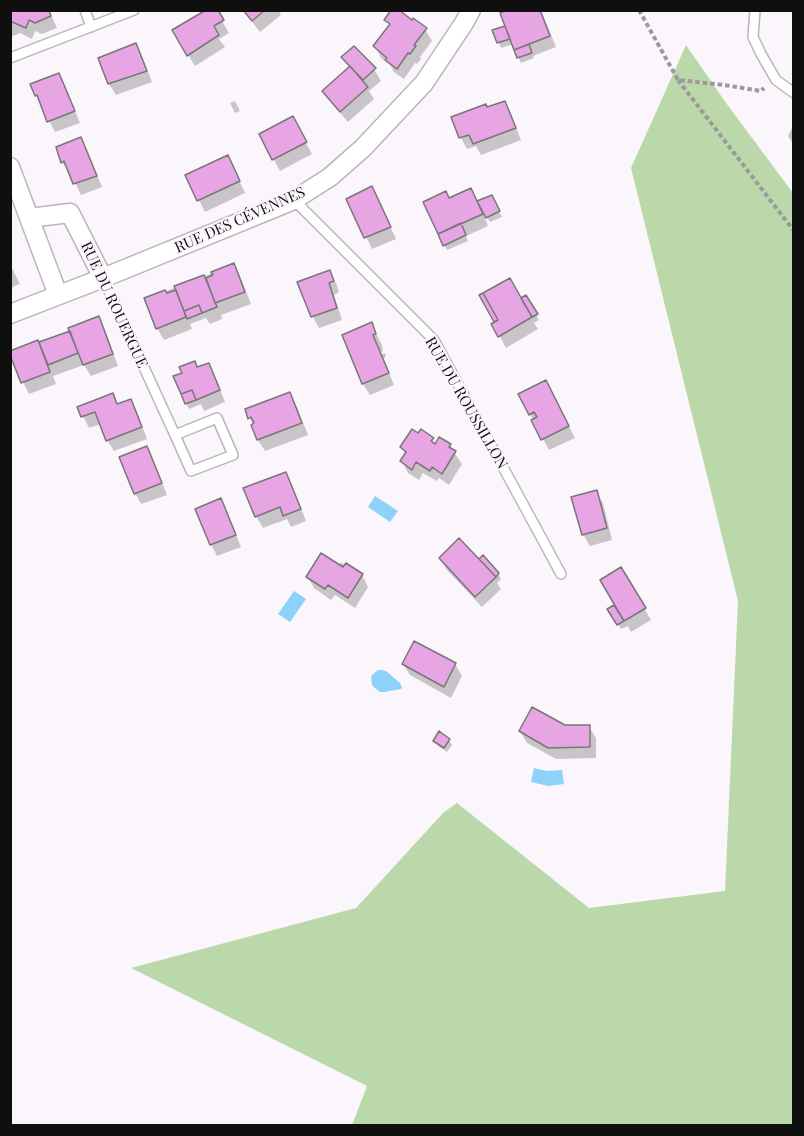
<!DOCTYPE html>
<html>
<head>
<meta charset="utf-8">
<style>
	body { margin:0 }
	#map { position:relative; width:804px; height:1136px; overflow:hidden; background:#fbf6fb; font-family:"Playfair Display",serif }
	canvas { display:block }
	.frame { position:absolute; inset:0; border:12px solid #100f10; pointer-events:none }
</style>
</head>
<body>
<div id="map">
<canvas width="804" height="1136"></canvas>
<div class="frame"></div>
</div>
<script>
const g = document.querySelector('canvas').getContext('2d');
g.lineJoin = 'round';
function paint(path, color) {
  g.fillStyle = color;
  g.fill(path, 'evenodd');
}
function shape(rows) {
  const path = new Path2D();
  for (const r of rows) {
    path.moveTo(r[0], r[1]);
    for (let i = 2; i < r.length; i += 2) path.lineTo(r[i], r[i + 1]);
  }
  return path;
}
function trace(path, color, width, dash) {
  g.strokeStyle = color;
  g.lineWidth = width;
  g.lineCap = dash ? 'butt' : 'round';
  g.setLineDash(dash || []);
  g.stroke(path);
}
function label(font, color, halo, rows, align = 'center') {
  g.font = font + ' "Playfair Display",serif';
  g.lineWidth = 4.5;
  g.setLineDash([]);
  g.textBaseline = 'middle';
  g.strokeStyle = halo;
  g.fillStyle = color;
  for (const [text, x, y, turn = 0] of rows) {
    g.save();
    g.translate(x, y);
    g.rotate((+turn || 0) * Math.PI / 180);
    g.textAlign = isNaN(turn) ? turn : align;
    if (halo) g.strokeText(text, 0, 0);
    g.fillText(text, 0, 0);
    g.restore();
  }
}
const green = shape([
	[686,45,726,103,793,193,793,1125,352,1125,367,1086,131,968,356,908,444,812,457,803,589,908,725,891,738,601,631,168]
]);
const water = shape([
	[375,496,398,511,390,522,368,507],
	[294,591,306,599,290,622,278,614],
	[378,670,382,670,386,671,400,683,402,687,401,689,384,692,380,692,375,688,372,685,371,676],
	[534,768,547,771,562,770,564,784,548,786,531,782]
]);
const shadow = shape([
	[10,10,49,10,57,28,42,34,35,31,32,39,20,33,10,37],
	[216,10,229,33,219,39,225,47,195,66,174,31],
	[243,10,278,10,281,15,260,32],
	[511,10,541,10,556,47,533,56,534,58,521,63,513,44,501,48,494,31,507,33],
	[386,20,425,29,432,41,420,57,421,59,417,64,415,63,404,79,394,72,390,65,381,58,375,46,390,27],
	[136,45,142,56,152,82,116,95,109,84,100,59],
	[343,57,374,69,381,81,369,91,374,99,348,122,331,102,324,91,350,69],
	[59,74,65,86,80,123,55,132,36,95],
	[235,101,240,111,235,113,230,103],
	[504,103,511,114,521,140,481,155,476,146,467,149,461,138,453,118],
	[292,118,312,154,280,171,261,135],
	[794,124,794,145,788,136],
	[81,139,87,150,102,187,81,195,70,172,69,173,62,162],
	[234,169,245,193,205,212,199,200],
	[491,197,502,217,490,222,487,217,485,218,488,226,466,236,468,241,447,250,439,234,449,200,478,203],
	[348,199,378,200,396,239,372,249],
	[10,264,20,284,10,288],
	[233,265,240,276,251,304,221,315,222,319,210,324,206,318,190,324,192,329,164,340,157,328,146,299],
	[329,271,336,283,339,292,334,295,342,320,319,328,313,317,299,283],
	[481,296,521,300,526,297,539,320,534,323,538,329,506,348,493,324,496,323],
	[98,318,105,330,118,366,91,376,84,365,53,376,56,384,29,394,23,382,39,344,72,331],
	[371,324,382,345,383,351,381,352,381,355,385,353,386,357,383,358,394,385,370,395,363,384,344,336],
	[209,364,215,376,225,402,204,411,201,404,189,409,186,403,197,369],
	[552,393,575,438,549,450,530,414],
	[290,394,296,405,308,435,265,451,258,440,247,410],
	[112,395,118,405,131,401,137,412,147,439,114,451,107,440,101,424,89,428,79,408],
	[432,439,436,445,449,445,462,464,449,485,439,478,437,481,423,473,419,480,408,473,402,461,406,455,402,447],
	[147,447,153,459,167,495,141,504,135,493],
	[285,474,292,485,306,521,291,527,287,519,263,528,256,516],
	[596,492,603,503,612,540,590,546,583,534],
	[220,500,227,512,241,547,217,556,211,544],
	[440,558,484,565,481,559,498,574,501,579,497,583,501,589,482,607,447,570],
	[341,562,346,567,362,575,368,587,355,608,335,595,331,600,314,588,308,577,339,566],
	[621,569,651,620,631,632,628,626,621,629,609,609,616,606],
	[403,664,455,664,462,676,451,698,410,675],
	[564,727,589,727,596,738,596,758,556,759,527,743,520,731],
	[449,740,452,745,447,752,438,746,435,741]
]);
const building = shape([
	[10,10,49,10,51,16,35,23,29,20,26,28,12,22,10,23,10,10],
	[206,10,218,10,224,20,214,26,219,35,187,56,172,30,206,10],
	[243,10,265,10,252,21,243,10],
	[391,10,399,10,412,20,413,18,427,28,414,45,416,46,410,54,408,53,397,69,385,60,387,58,373,46,390,24,384,20,391,10],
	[507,10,540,10,550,36,514,50,500,13,507,10],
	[505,26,510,39,497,43,492,30,505,26],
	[136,43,147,71,108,84,98,58,136,43],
	[529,44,532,53,517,58,514,50,529,44],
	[354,46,376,68,363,80,341,57,354,46],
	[350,66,368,87,340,112,322,91,350,66],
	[59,73,75,111,47,122,37,95,35,96,30,84,59,73],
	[505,101,516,128,473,144,469,135,459,138,451,117,486,104,487,107,505,101],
	[293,116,307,142,272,160,259,134,293,116],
	[81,137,97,176,73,184,64,161,61,163,56,147,81,137],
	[228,155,240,181,197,201,185,175,228,155],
	[372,186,391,227,364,238,346,199,372,186],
	[471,188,483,214,438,234,423,202,446,191,449,198,471,188],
	[492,195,500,211,486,218,477,201,492,195],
	[461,223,466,235,443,246,438,234,461,223],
	[234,263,245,292,215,303,206,278,213,275,211,272,234,263],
	[330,270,334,281,329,283,337,308,311,317,297,282,330,270],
	[204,275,217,307,202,313,199,305,184,311,174,286,204,275],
	[510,278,532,317,498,337,491,324,498,320,483,293,510,278],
	[165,290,167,293,176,290,186,317,156,329,144,298,165,290],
	[483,293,498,320,494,322,479,295,483,293],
	[526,295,538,314,532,317,521,298,526,295],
	[199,305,202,313,187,319,184,311,199,305],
	[99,316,113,354,83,365,68,328,99,316],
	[372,322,376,334,373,335,389,373,362,384,342,335,372,322],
	[70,331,78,353,48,365,39,342,70,331],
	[38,340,50,372,21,383,10,355,10,351,38,340],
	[195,361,197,367,209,363,220,390,196,400,192,390,181,394,173,376,182,373,179,367,195,361],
	[546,380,569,426,541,440,531,420,537,417,534,412,529,415,518,394,546,380],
	[192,390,196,400,185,404,181,394,192,390],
	[290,392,302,423,257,440,251,425,254,423,251,417,248,419,245,409,290,392],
	[113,393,117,404,131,399,142,427,106,441,95,412,81,417,77,407,113,393],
	[412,429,418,433,421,429,434,438,431,441,435,444,439,437,451,444,449,447,456,451,442,474,432,467,430,471,416,462,412,470,400,461,406,452,400,447,412,429],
	[147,446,162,483,134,494,119,457,147,446],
	[286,472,301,509,283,516,280,507,255,517,243,488,286,472],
	[597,490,607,528,582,535,571,497,597,490],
	[221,498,236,535,210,545,195,509,221,498],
	[459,538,496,577,475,597,439,558,459,538],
	[321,553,343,567,346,563,363,574,348,598,328,585,325,589,306,577,321,553],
	[483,555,499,573,496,577,479,559,483,555],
	[621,567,646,608,624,621,600,580,621,567],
	[614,605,624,621,617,625,607,609,614,605],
	[414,641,456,663,444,687,402,664,414,641],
	[532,707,565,725,590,725,590,747,548,748,519,731,532,707],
	[439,731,450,739,444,748,433,741,439,731]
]);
const path = shape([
	[639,10,678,80,724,85,761,91,764,88],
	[678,80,794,231]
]);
const service = shape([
	[85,10,91,27],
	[755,10,753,37,761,54,776,80,794,93],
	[10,58,134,10],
	[294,200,434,340,561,574],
	[103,278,175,435,217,418,233,455,191,471,175,435]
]);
const minor = shape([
	[10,167,58,295],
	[29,218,70,213,103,278],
	[10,314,103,278,294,200,330,177,363,148,424,83,464,23,471,10]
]);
const streetNames = [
	["RUE DES CÉVENNES",240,220,-24],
	["RUE DU ROUERGUE",114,305,65],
	["RUE DU ROUSSILLON",466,403,60]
];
paint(green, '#bad8a9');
paint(water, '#8ed1fb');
paint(shadow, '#0003');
paint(building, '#e7a5e4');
trace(building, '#7a7579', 1.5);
trace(service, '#bab5ba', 12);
trace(minor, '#bab5ba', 21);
trace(path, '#9c999c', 4, [4.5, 3]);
trace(service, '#fff', 9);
trace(minor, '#fff', 18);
label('15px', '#100f10', '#fbf6fb', streetNames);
</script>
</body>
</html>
